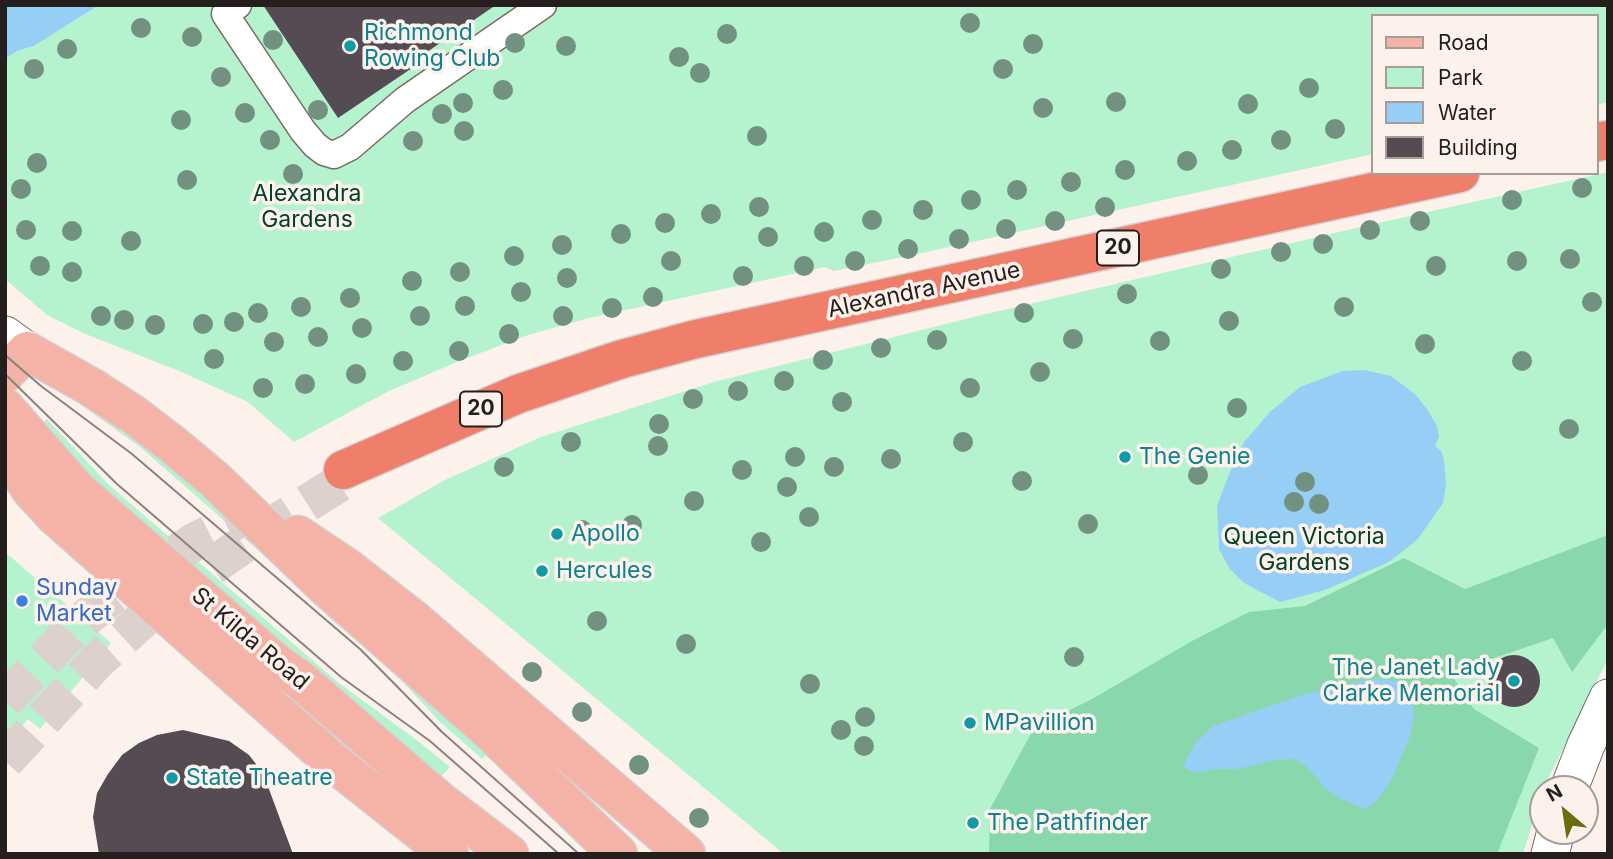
<!DOCTYPE html>
<html>
<head>
<meta charset="utf-8">
<style>
	body { margin:0 }
	#map { position:relative; width:1613px; height:859px; overflow:hidden; background:#fdf1ec; font-family:Inter,sans-serif }
	canvas { display:block }
	.frame { position:absolute; inset:0; border:7px solid #241e1c; pointer-events:none }
	.legend { position:absolute; left:1371px; top:14px; width:228px; height:161px; box-sizing:border-box; background:#fdf1ec; border:2px solid #a69d99; margin:0; padding:9px 12px; list-style:none; font-size:21px; color:#241e1c }
	.legend li { display:flex; align-items:center; gap:14px; height:35px }
	.legend b { width:35px; border:2px solid #a69d99 }
	.north { position:absolute; left:1529px; top:775px; width:70px; height:70px; box-sizing:border-box; background:#fdf1ec; border:2px solid #a69d99; border-radius:50%; rotate:331deg; font-size:19px; font-weight:700; line-height:28px; text-align:center; color:#241e1c }
	.north::after { content:''; display:block; margin:auto; width:24px; height:32px; background:#6d6d0f; clip-path:polygon(50% 0,100% 100%,50% 72%,0 100%) }
</style>
</head>
<body>
<div id="map">
<canvas width="1613" height="859"></canvas>
<div class="frame"></div>
<ul class="legend">
<li><b style="height:9px;background:#f5b2a6"></b>Road</li>
<li><b style="height:19px;background:#b5f3cf"></b>Park</li>
<li><b style="height:19px;background:#97cef5"></b>Water</li>
<li><b style="height:19px;background:#544b53"></b>Building</li>
</ul>
<div class="north">N</div>
</div>
<script>
const g = document.querySelector('canvas').getContext('2d');
g.lineJoin = 'round';
function paint(path, color) {
  g.fillStyle = color;
  g.fill(path, 'evenodd');
}
function shape(rows) {
  const path = new Path2D();
  for (const r of rows) {
    if (r.length === 3) {
      path.moveTo(r[0] + r[2], r[1]);
      path.arc(r[0], r[1], r[2], 0, 2 * Math.PI);
      continue;
    }
    path.moveTo(r[0], r[1]);
    for (let i = 2; i < r.length; i += 2) path.lineTo(r[i], r[i + 1]);
  }
  return path;
}
function trace(path, color, width, dash) {
  g.strokeStyle = color;
  g.lineWidth = width;
  g.lineCap = dash ? 'butt' : 'round';
  g.setLineDash(dash || []);
  g.stroke(path);
}
function label(font, color, halo, rows, align = 'center') {
  g.font = font + ' Inter,sans-serif';
  g.lineWidth = 7;
  g.setLineDash([]);
  g.textBaseline = 'middle';
  g.strokeStyle = halo;
  g.fillStyle = color;
  for (const [text, x, y, turn = 0] of rows) {
    g.save();
    g.translate(x, y);
    g.rotate((+turn || 0) * Math.PI / 180);
    g.textAlign = isNaN(turn) ? turn : align;
    if (halo) g.strokeText(text, 0, 0);
    g.fillText(text, 0, 0);
    g.restore();
  }
}
const green = shape([
	[99,5,1608,5,1608,102,1597,105,1597,16,1373,16,1373,154,917,254,834,271,825,267,589,318,528,335,457,362,387,392,294,442,248,402,179,371,83,333,47,315,5,279,5,59,17,51,34,46],
	[1608,172,1608,659,1543,789,1523,854,784,854,378,518,445,480,541,437,714,382,986,314,1365,226],
	[77,394,130,428,490,751,482,759,439,721,378,655,140,447,73,399],
	[47,419,109,485,339,683,418,741,450,767,437,781,104,493,41,425],
	[5,552,111,643,40,729,28,719,5,746]
]);
const forest = shape([
	[1608,535,1608,624,1572,672,1553,638,1450,673,1474,709,1539,748,1497,854,989,854,990,809,1034,728,1092,699,1192,641,1249,612,1305,606,1404,558,1465,589]
]);
const water = shape([
	[5,5,99,5,34,46,17,51,5,59],
	[1364,370,1391,376,1416,395,1427,409,1437,426,1439,437,1435,446,1442,452,1444,461,1446,485,1443,503,1418,539,1389,562,1325,590,1280,602,1244,583,1229,568,1219,549,1217,506,1228,477,1244,442,1270,412,1300,387,1343,371],
	[1371,679,1404,681,1410,688,1414,715,1411,734,1391,781,1376,801,1365,809,1343,800,1327,790,1307,767,1294,759,1277,760,1237,769,1216,769,1195,773,1183,767,1194,745,1213,726,1305,694]
]);
const building = shape([
	[263,5,496,5,418,58,421,62,338,118],
	[1514,681,26],
	[183,730,229,741,249,755,263,773,293,854,99,854,93,817,97,793,108,774,122,755,139,743,157,735]
]);
const highwayTunnel = shape([
	[5,701,75,627,113,595,194,542,261,508],
	[5,761,97,661,163,601,251,539,349,477]
]);
const street = shape([
	[238,5,225,14,303,131,315,145,324,152,334,155,350,147,405,100,543,5]
]);
const secondary = shape([
	[5,335,27,351],
	[1569,789,1586,745,1608,698],
	[1550,854,1556,831]
]);
const primary = shape([
	[5,373,27,351,91,387,134,415,172,444,215,480,326,587,491,732,618,854],
	[5,408,77,490,276,663,300,680,441,802,509,854],
	[5,451,32,491,54,515,334,763,449,854],
	[298,535,346,567,414,620,686,854]
]);
const highway = shape([
	[1597,142,1608,140],
	[343,470,518,394,622,359,696,339,1460,173]
]);
const tram = shape([
	[5,355,41,386,132,454,360,649,442,732,579,854],
	[5,374,117,484,341,677,430,741,559,854]
]);
const trees = [
	[970,23],
	[141,28],
	[727,34],
	[192,37],
	[273,40],
	[515,43],
	[1033,44],
	[566,46],
	[67,49],
	[679,57],
	[34,69],
	[1003,69],
	[700,73],
	[221,77],
	[1309,88],
	[503,90],
	[1116,102],
	[463,103],
	[1248,104],
	[1043,108],
	[318,110],
	[245,113],
	[442,114],
	[181,120],
	[1335,129],
	[464,131],
	[757,136],
	[270,140],
	[1281,140],
	[413,141],
	[1232,150],
	[1187,161],
	[37,163],
	[1125,170],
	[293,174],
	[187,180],
	[1071,182],
	[1582,188],
	[21,189],
	[1017,190],
	[971,200],
	[1512,200],
	[759,207],
	[1105,207],
	[923,210],
	[711,214],
	[872,220],
	[1055,221],
	[1420,221],
	[665,223],
	[1006,229],
	[26,230],
	[1370,230],
	[72,231],
	[824,232],
	[621,234],
	[768,237],
	[959,239],
	[131,241],
	[1323,244],
	[562,245],
	[908,249],
	[1281,252],
	[514,256],
	[1570,259],
	[671,261],
	[855,261],
	[1517,261],
	[40,266],
	[804,266],
	[1436,266],
	[1221,269],
	[72,272],
	[460,272],
	[743,276],
	[567,278],
	[412,281],
	[521,292],
	[1127,294],
	[653,297],
	[350,298],
	[1592,302],
	[465,306],
	[301,307],
	[1344,307],
	[612,308],
	[258,313],
	[1024,313],
	[101,316],
	[420,316],
	[563,316],
	[124,320],
	[1229,321],
	[234,322],
	[203,324],
	[155,325],
	[362,328],
	[509,334],
	[318,337],
	[1073,339],
	[937,340],
	[1160,341],
	[274,342],
	[1425,344],
	[881,348],
	[459,351],
	[214,359],
	[823,360],
	[403,361],
	[1522,361],
	[1040,372],
	[356,374],
	[784,381],
	[305,384],
	[263,388],
	[970,388],
	[738,391],
	[693,399],
	[842,402],
	[1237,408],
	[659,424],
	[1569,429],
	[571,442],
	[963,442],
	[658,446],
	[795,457],
	[891,459],
	[504,467],
	[834,467],
	[742,470],
	[1198,475],
	[1022,481],
	[1305,482],
	[787,487],
	[694,501],
	[1294,502],
	[1319,504],
	[809,517],
	[1088,524],
	[632,525],
	[582,530],
	[761,542],
	[597,621],
	[686,644],
	[1074,657],
	[532,672],
	[810,684],
	[582,712],
	[865,717],
	[841,730],
	[864,746],
	[639,765],
	[699,818]
];
const markers = [
	[350,46,7,"#0f9aa8"],
	[1125,457,7,"#0f9aa8"],
	[557,534,7,"#0f9aa8"],
	[542,571,7,"#0f9aa8"],
	[22,601,7,"#3f7fe0"],
	[1514,681,7,"#0f9aa8"],
	[970,723,7,"#0f9aa8"],
	[172,778,7,"#0f9aa8"],
	[973,823,7,"#0f9aa8"]
];
const shields = [
	[1118,248,42],
	[481,409,42]
];
const shieldNames = [
	["20",1118,248],
	["20",481,409]
];
const cultureNames = [
	["Richmond",364,33],
	["Rowing Club",364,59],
	["The Genie",1139,457],
	["Apollo",571,534],
	["Hercules",556,571],
	["The Janet Lady",1500,668,"right"],
	["Clarke Memorial",1500,694,"right"],
	["MPavillion",984,723],
	["State Theatre",186,778],
	["The Pathfinder",987,823]
];
const parkNames = [
	["Alexandra",307,194],
	["Gardens",307,220],
	["Queen Victoria",1304,537],
	["Gardens",1304,563]
];
const streetNames = [
	["Alexandra Avenue",924,290,-12],
	["St Kilda Road",250,639,40]
];
const shopNames = [
	["Sunday",36,588],
	["Market",36,614]
];
paint(green, '#b5f3cf');
paint(forest, '#89d7ac');
paint(water, '#97cef5');
paint(building, '#544b53');
trace(highwayTunnel, '#dcd1cd', 38, [38, 19]);
trace(street, '#786b65', 29);
trace(secondary, '#786b65', 39);
trace(primary, '#d3d2d2', 41);
trace(highway, '#d3d2d2', 41);
trace(street, '#fff', 26);
trace(secondary, '#fff', 37);
trace(primary, '#f5b2a6', 38);
trace(highway, '#ef7f6a', 38);
trace(tram, '#8a827e', 2);
g.fillStyle = '#729180';
for (const [x, y] of trees) {
  g.beginPath();
  g.arc(x, y, 10, 0, 2 * Math.PI);
  g.fill();
}
for (const [x, y, r, color] of markers) {
  const dot = new Path2D();
  dot.arc(x, y, r, 0, 2 * Math.PI);
  g.fillStyle = color;
  g.fill(dot);
  trace(dot, '#fdf1ec', 2.5);
}
for (const [x, y, w] of shields) {
  const box = new Path2D();
  box.roundRect(x - w / 2, y - 17.5, w, 35, 5);
  g.fillStyle = '#fdf1ec';
  g.fill(box);
  trace(box, '#241e1c', 2);
}
label('bold 21px', '#241e1c', null, shieldNames);
label('23px', '#0d838f', '#fdf1ec', cultureNames, 'left');
label('23px', '#014328', '#fdf1ec', parkNames);
label('23px', '#241e1c', '#fdf1ec', streetNames);
label('23px', '#366cbe', '#fdf1ec', shopNames, 'left');
</script>
</body>
</html>
